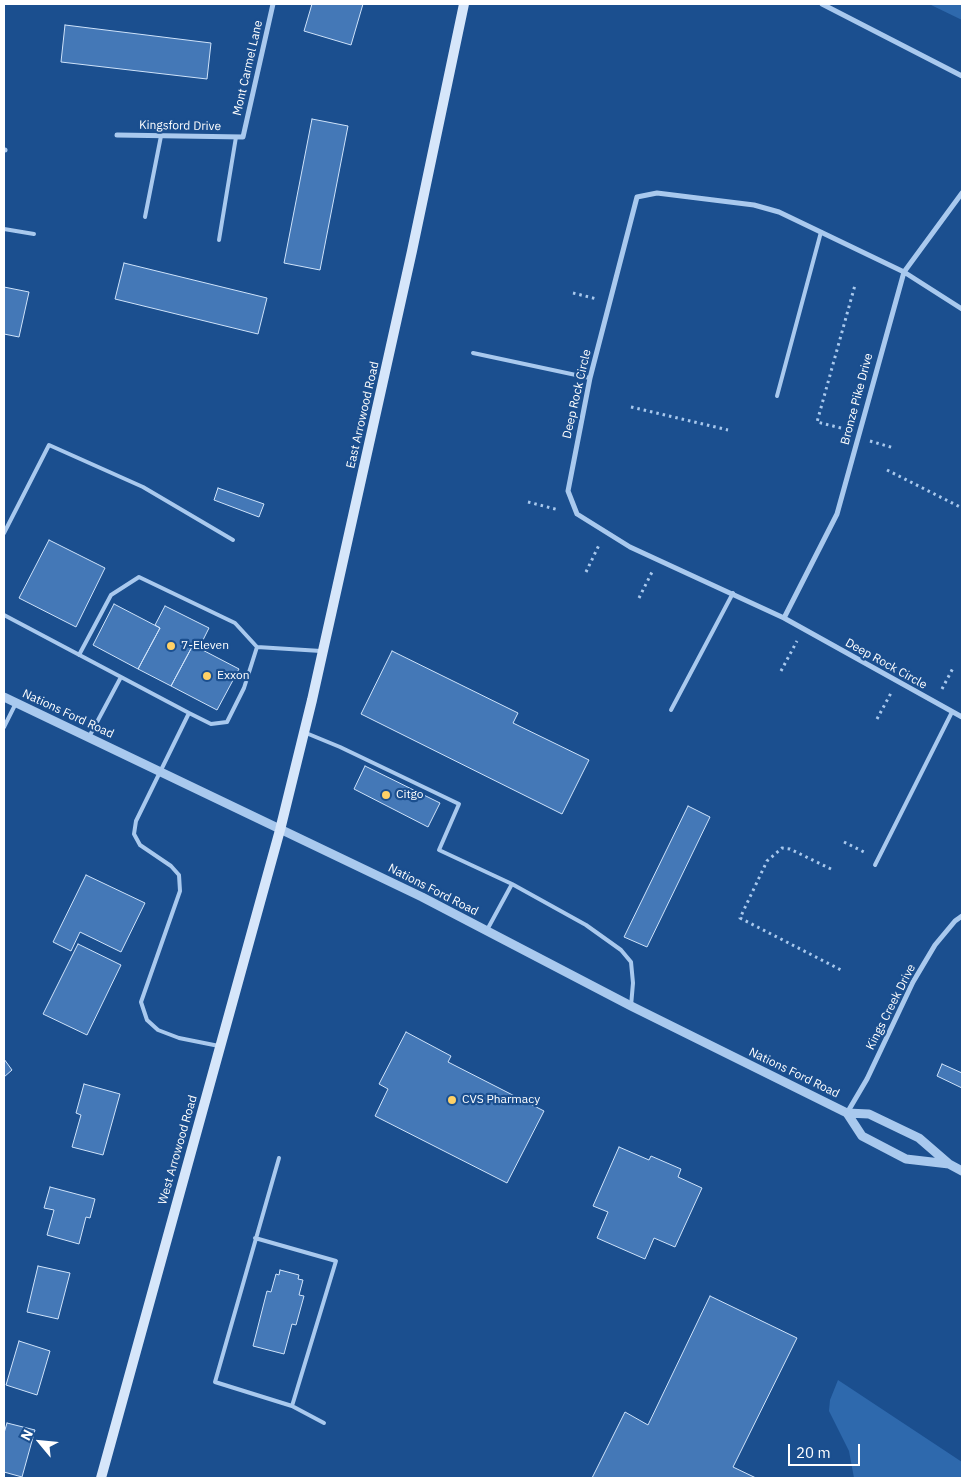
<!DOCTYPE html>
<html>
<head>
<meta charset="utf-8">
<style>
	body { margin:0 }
	#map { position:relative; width:966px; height:1482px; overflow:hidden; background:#1b4f8f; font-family:"IBM Plex Sans",sans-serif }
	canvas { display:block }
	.frame { position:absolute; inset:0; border:5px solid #fff; pointer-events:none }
	.north { position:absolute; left:15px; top:1417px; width:50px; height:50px; -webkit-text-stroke:4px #1b4f8f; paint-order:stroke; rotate:298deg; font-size:14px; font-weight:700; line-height:20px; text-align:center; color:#fff }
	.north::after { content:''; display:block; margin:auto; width:18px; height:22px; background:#fff; clip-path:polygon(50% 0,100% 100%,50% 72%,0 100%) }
	.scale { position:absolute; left:788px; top:1444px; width:72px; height:22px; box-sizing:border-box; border:2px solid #fff; border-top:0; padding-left:6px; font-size:15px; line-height:18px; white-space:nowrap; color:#fff; -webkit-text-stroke:4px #1b4f8f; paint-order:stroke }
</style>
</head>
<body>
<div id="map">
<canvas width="966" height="1482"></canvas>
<div class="frame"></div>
<div class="north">N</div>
<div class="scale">20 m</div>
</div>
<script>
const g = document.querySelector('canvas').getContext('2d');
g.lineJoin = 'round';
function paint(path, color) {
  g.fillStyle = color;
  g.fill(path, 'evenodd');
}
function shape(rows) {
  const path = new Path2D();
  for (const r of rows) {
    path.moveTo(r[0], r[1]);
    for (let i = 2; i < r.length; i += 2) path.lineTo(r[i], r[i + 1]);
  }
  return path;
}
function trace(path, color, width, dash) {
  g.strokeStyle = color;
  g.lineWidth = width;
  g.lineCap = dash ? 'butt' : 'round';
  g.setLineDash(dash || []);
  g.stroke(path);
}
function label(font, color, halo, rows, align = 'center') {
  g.font = font + ' "IBM Plex Sans",sans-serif';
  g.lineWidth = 4.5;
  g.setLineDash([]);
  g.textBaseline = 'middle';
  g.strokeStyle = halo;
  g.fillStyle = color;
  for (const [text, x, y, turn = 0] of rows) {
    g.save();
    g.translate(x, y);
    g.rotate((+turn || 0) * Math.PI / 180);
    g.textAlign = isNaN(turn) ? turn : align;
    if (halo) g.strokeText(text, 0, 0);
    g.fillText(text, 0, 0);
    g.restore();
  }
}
const green = shape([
	[929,4,962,4,962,20],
	[838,1380,962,1462,962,1478,854,1478,849,1451,829,1411,830,1400]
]);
const building = shape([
	[312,4,363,4,351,45,304,31,312,4],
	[65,25,211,43,207,79,61,62,65,25],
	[312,119,348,126,320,270,284,263,312,119],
	[124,263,267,298,258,334,115,299,124,263],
	[4,287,29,292,19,337,4,334,4,287],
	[218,488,264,504,259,517,214,500,218,488],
	[49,540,105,568,76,627,19,598,49,540],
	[114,604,160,628,138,669,93,645,114,604],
	[165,606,209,628,199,648,193,645,171,686,138,669,160,628,155,625,165,606],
	[193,645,239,669,217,710,171,686,193,645],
	[392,651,518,713,513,723,589,760,562,814,361,714,392,651],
	[365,766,440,803,428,827,354,789,365,766],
	[688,806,710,817,647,947,624,937,688,806],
	[86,875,145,903,121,952,80,932,71,951,53,942,86,875],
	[78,944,121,965,87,1035,43,1014,78,944],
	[406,1032,451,1056,448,1062,544,1111,507,1183,375,1116,388,1089,379,1084,406,1032],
	[4,1059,12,1070,4,1077,4,1059],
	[942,1064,962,1073,962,1088,937,1076,942,1064],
	[84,1084,120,1094,103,1155,72,1147,81,1115,76,1113,84,1084],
	[619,1147,649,1160,651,1156,681,1169,678,1177,702,1188,675,1247,654,1238,645,1259,597,1238,608,1212,593,1206,619,1147],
	[50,1187,95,1199,90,1218,86,1217,79,1244,47,1235,54,1210,44,1208,50,1187],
	[38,1266,70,1273,58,1319,27,1312,38,1266],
	[280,1270,299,1275,298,1279,303,1280,299,1295,304,1296,296,1325,292,1324,284,1354,253,1346,267,1291,271,1292,276,1274,279,1275,280,1270],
	[710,1296,797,1338,733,1467,756,1478,592,1478,625,1412,648,1425,710,1296],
	[19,1341,50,1351,37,1395,6,1385,19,1341],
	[7,1423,35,1430,22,1477,4,1472,4,1433,7,1423]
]);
const path = shape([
	[573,293,597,299],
	[631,407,728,430],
	[841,428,817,422,855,285],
	[870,441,894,448],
	[887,470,962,508],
	[528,502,559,510],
	[586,572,599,545],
	[639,598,652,572],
	[781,671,797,641],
	[942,689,953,668],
	[877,719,891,693],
	[844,842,866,853],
	[831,869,790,849,782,848,767,861,740,918,843,971]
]);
const service = shape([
	[145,217,161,136],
	[4,229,34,234],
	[219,240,236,137],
	[473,353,590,378],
	[777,396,821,232],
	[4,533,49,445,143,487,233,540],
	[4,615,189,713,136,821,134,834,140,845,171,866,179,875,180,891,141,1002,147,1020,158,1030,179,1038,219,1046],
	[79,655,111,595,139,577,235,623,257,647],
	[671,710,733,593],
	[189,713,211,724,227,722,244,688,257,647,321,651],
	[4,727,16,703],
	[306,733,340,747,459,804,439,850,512,884],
	[89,737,121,677],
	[875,865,952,712],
	[487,930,512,884,586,925,621,950,631,962,633,983,631,1006],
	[279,1158,215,1382,292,1406,324,1423],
	[255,1238,336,1261,292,1406]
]);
const minor = shape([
	[822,4,962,76],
	[117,135,243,137,273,4],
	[4,150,5,150],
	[962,309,904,272,779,212,754,205,657,193,637,197,590,378,568,491,577,514,630,547,784,618,962,717],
	[784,618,837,514,904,272,962,193],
	[847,1113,867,1079,913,982,935,945,955,921,962,916]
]);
const tertiary = shape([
	[4,697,422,897,631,1006,847,1113,869,1114,919,1138,949,1164,962,1171],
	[847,1113,862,1136,906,1159,949,1164]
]);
const secondary = shape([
	[101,1478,280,830,312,700,412,251,464,4]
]);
const markers = [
	[171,646,5,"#ffd166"],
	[207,676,5,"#ffd166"],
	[386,795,5,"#ffd166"],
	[452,1100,5,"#ffd166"]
];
const streetNames = [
	["Mont Carmel Lane",248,68,-77],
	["Kingsford Drive",180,126,1],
	["Deep Rock Circle",577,394,-77],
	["Bronze Pike Drive",857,399,-75],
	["East Arrowood Road",363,415,-77],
	["Deep Rock Circle",886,664,29],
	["Nations Ford Road",68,714,25],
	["Nations Ford Road",433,890,27],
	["Kings Creek Drive",891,1007,-63],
	["Nations Ford Road",794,1073,26],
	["West Arrowood Road",178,1150,-74]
];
const poiNames = [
	["7-Eleven",181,646],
	["Exxon",217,676],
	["Citgo",396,795],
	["CVS Pharmacy",462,1100]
];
paint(green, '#2e69ad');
paint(building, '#4478b7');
trace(building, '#cfe3fa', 1);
trace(path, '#a9c9ee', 3, [2.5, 4]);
trace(service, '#a9c9ee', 4);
trace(minor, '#a9c9ee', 5);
trace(tertiary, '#a9c9ee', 9);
trace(secondary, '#d6e6fa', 10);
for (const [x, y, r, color] of markers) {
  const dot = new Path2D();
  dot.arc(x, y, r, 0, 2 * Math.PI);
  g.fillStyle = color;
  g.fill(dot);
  trace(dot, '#1b4f8f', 2);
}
label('12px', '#fff', '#1b4f8f', streetNames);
label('12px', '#fff', '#1b4f8f', poiNames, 'left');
</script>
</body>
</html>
